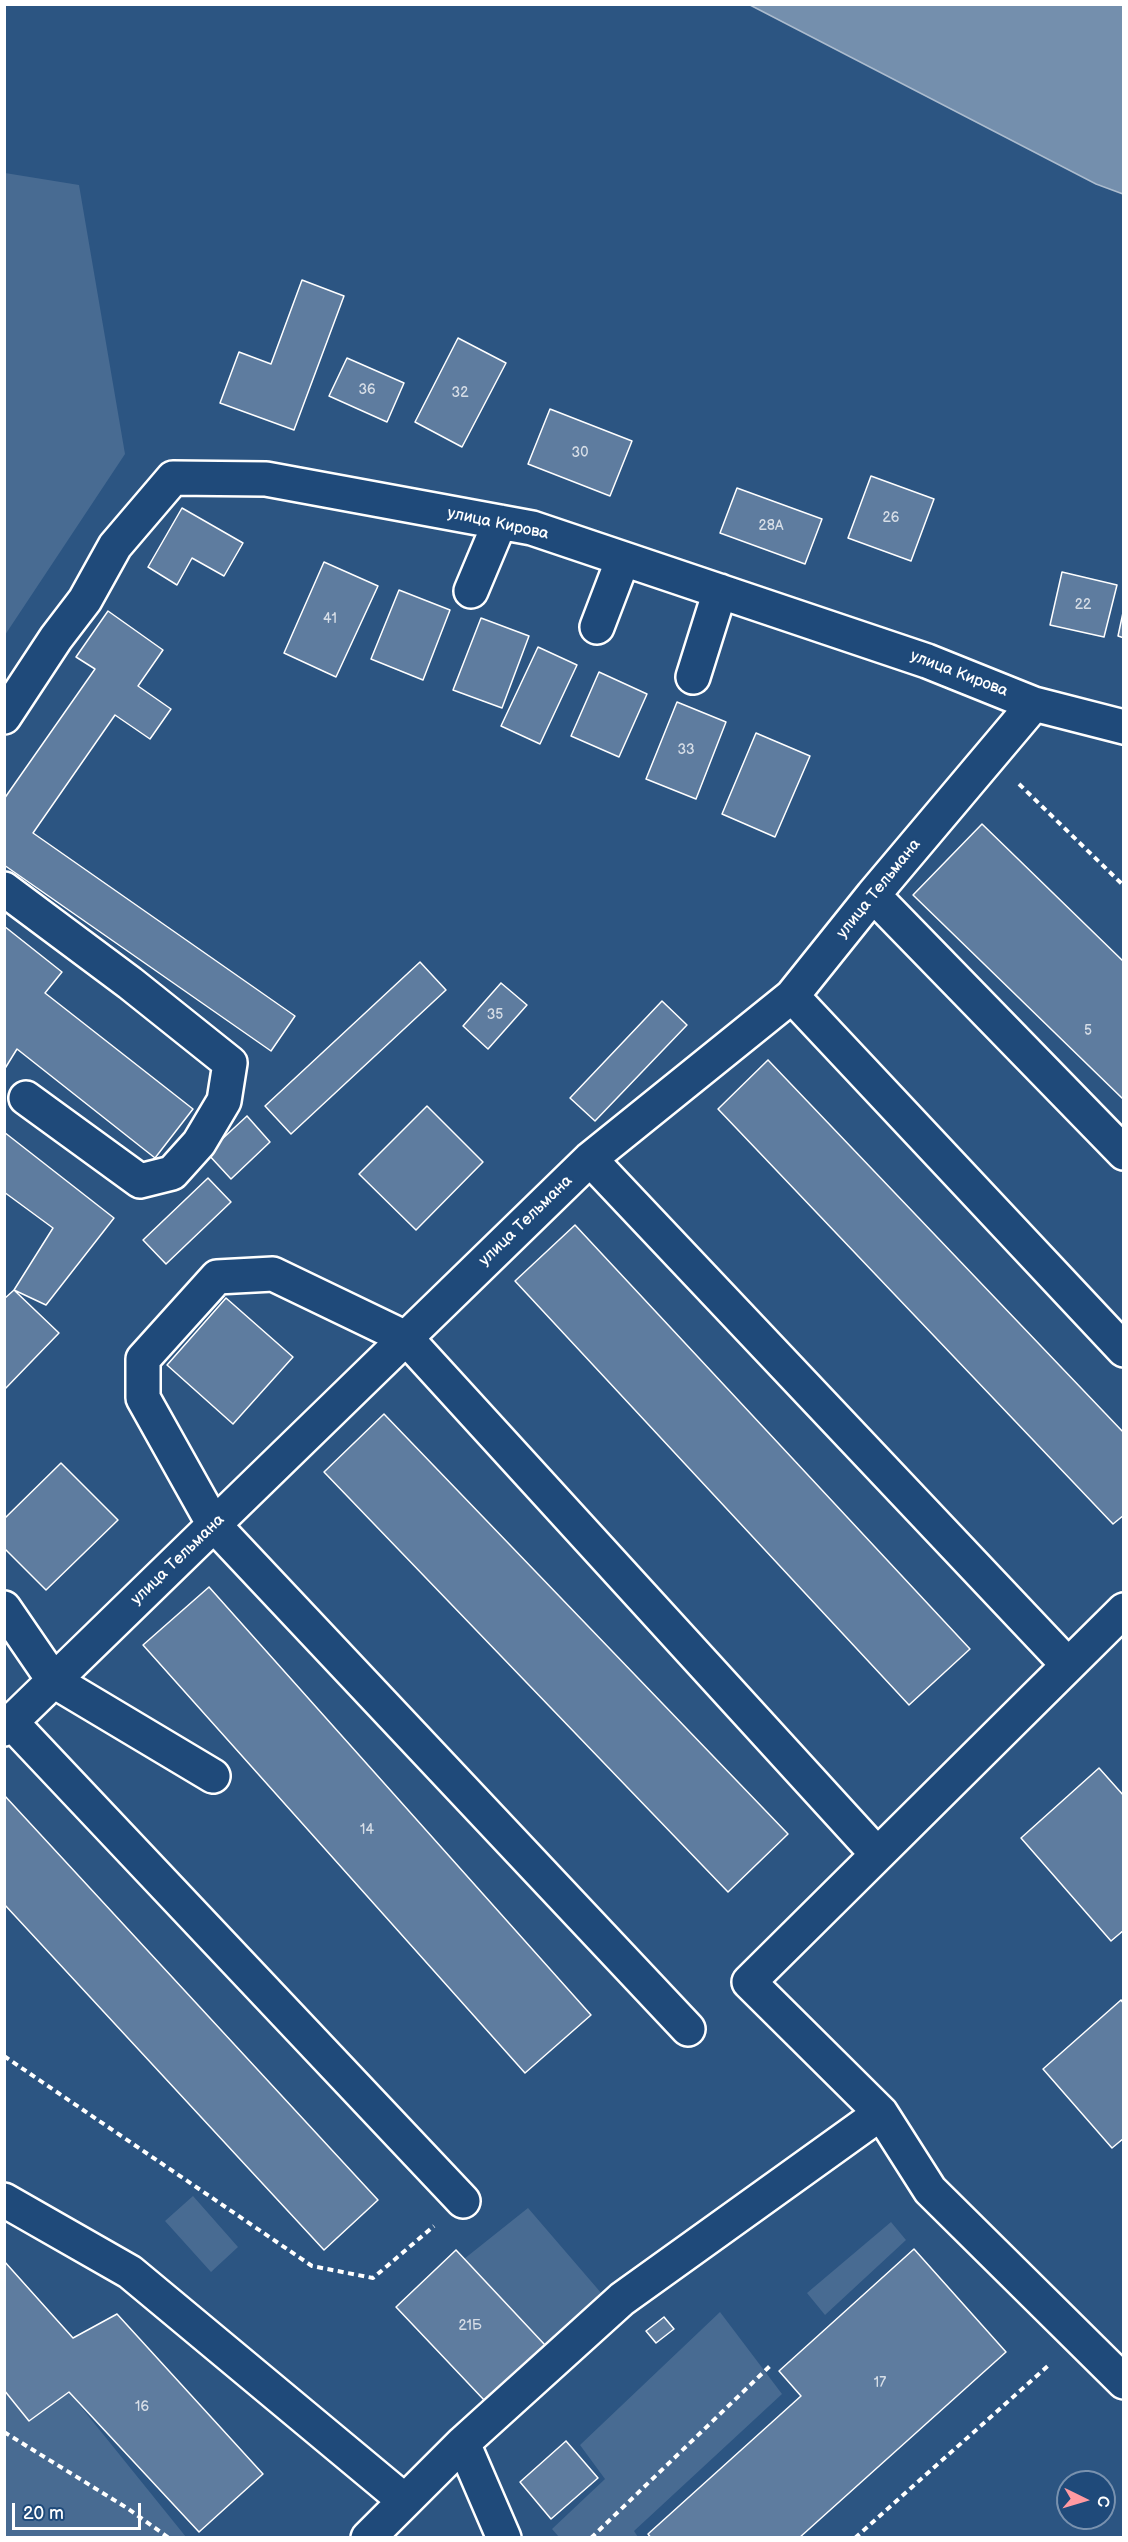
<!DOCTYPE html>
<html>
<head>
<meta charset="utf-8">
<style>
	body { margin:0 }
	#map { position:relative; width:1128px; height:2542px; overflow:hidden; background:#2c5582; font-family:"Balsamiq Sans",sans-serif }
	canvas { display:block }
	.frame { position:absolute; inset:0; border:6px solid #fff; pointer-events:none }
	.north { position:absolute; left:1056px; top:2470px; width:60px; height:60px; box-sizing:border-box; background:#1f4a7a; border:2px solid #7992af; border-radius:50%; rotate:95deg; font-size:16px; font-weight:700; line-height:24px; text-align:center; color:#fff }
	.north::after { content:''; display:block; margin:auto; width:21px; height:27px; background:#ff9aa2; clip-path:polygon(50% 0,100% 100%,50% 72%,0 100%) }
	.scale { position:absolute; left:12px; top:2503px; width:129px; height:27px; box-sizing:border-box; border:3px solid #fff; border-top:0; padding-left:8px; font-size:18px; line-height:21px; white-space:nowrap; color:#fff; -webkit-text-stroke:4px #1f4a7a; paint-order:stroke }
</style>
</head>
<body>
<div id="map">
<canvas width="1128" height="2542"></canvas>
<div class="frame"></div>
<div class="north">С</div>
<div class="scale">20 m</div>
</div>
<script>
const g = document.querySelector('canvas').getContext('2d');
g.lineJoin = 'round';
function paint(path, color) {
  g.fillStyle = color;
  g.fill(path, 'evenodd');
}
function shape(rows) {
  const path = new Path2D();
  for (const r of rows) {
    path.moveTo(r[0], r[1]);
    for (let i = 2; i < r.length; i += 2) path.lineTo(r[i], r[i + 1]);
  }
  return path;
}
function trace(path, color, width, dash) {
  g.strokeStyle = color;
  g.lineWidth = width;
  g.lineCap = dash ? 'butt' : 'round';
  g.setLineDash(dash || []);
  g.stroke(path);
}
function label(font, color, halo, rows, align = 'center') {
  g.font = font + ' "Balsamiq Sans",sans-serif';
  g.lineWidth = 4.5;
  g.setLineDash([]);
  g.textBaseline = 'middle';
  g.strokeStyle = halo;
  g.fillStyle = color;
  for (const [text, x, y, turn = 0] of rows) {
    g.save();
    g.translate(x, y);
    g.rotate((+turn || 0) * Math.PI / 180);
    g.textAlign = isNaN(turn) ? turn : align;
    if (halo) g.strokeText(text, 0, 0);
    g.fillText(text, 0, 0);
    g.restore();
  }
}
const green = shape([
	[5,173,79,185,125,454,5,635],
	[193,2196,238,2247,211,2272,165,2221],
	[528,2208,602,2294,545,2345,464,2259],
	[891,2222,906,2240,825,2315,807,2293],
	[720,2312,782,2394,634,2531,638,2537,559,2537,552,2529,605,2479,580,2445],
	[4,2390,29,2421,69,2392,186,2537,5,2537]
]);
const water = shape([
	[750,5,1123,5,1123,194,1096,184,750,5]
]);
const building = shape([
	[302,280,344,296,294,430,220,403,239,352,271,364,302,280],
	[458,338,506,363,462,447,415,422,458,338],
	[347,358,404,383,387,422,329,396,347,358],
	[550,409,632,441,610,496,528,464,550,409],
	[871,476,934,499,911,561,848,538,871,476],
	[737,488,822,519,805,564,720,533,737,488],
	[182,508,243,543,224,576,192,558,177,585,148,567,182,508],
	[324,562,378,586,336,677,284,653,324,562],
	[1062,572,1117,585,1104,637,1050,625,1062,572],
	[399,590,450,610,423,680,371,659,399,590],
	[1124,608,1124,638,1118,636,1124,608],
	[108,611,163,650,138,686,171,709,150,739,115,715,33,833,295,1016,271,1051,4,865,4,799,95,669,76,657,108,611],
	[481,618,529,636,502,708,453,690,481,618],
	[538,647,577,665,540,744,501,726,538,647],
	[599,672,647,694,619,757,571,736,599,672],
	[677,702,726,722,696,799,646,779,677,702],
	[756,733,810,756,775,837,722,814,756,733],
	[982,824,1124,962,1124,1100,913,895,982,824],
	[4,926,62,972,45,993,193,1109,155,1158,17,1049,4,1070,4,926],
	[420,962,446,990,291,1134,265,1106,420,962],
	[501,983,527,1005,488,1049,463,1026,501,983],
	[662,1001,687,1025,595,1121,570,1098,662,1001],
	[768,1060,1124,1433,1124,1515,1113,1524,718,1109,768,1060],
	[427,1106,483,1162,416,1230,359,1174,427,1106],
	[247,1116,270,1142,231,1179,207,1153,247,1116],
	[4,1132,114,1218,46,1305,14,1290,53,1228,4,1192,4,1132],
	[208,1178,231,1202,166,1264,143,1240,208,1178],
	[575,1225,970,1649,909,1705,515,1281,575,1225],
	[14,1290,59,1333,4,1390,4,1299,14,1290],
	[226,1298,293,1357,233,1424,167,1365,226,1298],
	[384,1414,788,1834,728,1892,324,1472,384,1414],
	[61,1463,118,1520,46,1590,4,1548,4,1519,61,1463],
	[209,1587,591,2015,525,2073,143,1645,209,1587],
	[1099,1768,1124,1796,1124,1930,1111,1941,1021,1838,1099,1768],
	[4,1795,378,2200,324,2250,4,1904,4,1795],
	[1121,2000,1124,2004,1124,2138,1112,2148,1043,2069,1121,2000],
	[914,2249,1006,2352,799,2538,651,2538,648,2534,801,2396,779,2371,914,2249],
	[456,2250,545,2345,485,2401,396,2307,456,2250],
	[4,2261,73,2338,117,2314,263,2474,199,2532,69,2392,29,2421,4,2390,4,2261],
	[664,2317,674,2329,656,2343,646,2331,664,2317],
	[566,2441,598,2478,551,2519,520,2482,566,2441]
]);
const path = shape([
	[1019,784,1124,886],
	[4,2056,312,2266,373,2278,434,2226],
	[4,2432,127,2508,169,2538],
	[591,2538,772,2364],
	[855,2538,1050,2364]
]);
const minor = shape([
	[471,591,500,522],
	[597,627,623,559],
	[693,677,720,591],
	[4,717,56,638,85,600,115,546,173,478,266,479,532,528,927,661,1034,704,1124,727],
	[4,889,130,983,230,1063,224,1101,199,1143,172,1173,140,1181,26,1098],
	[873,895,1124,1153],
	[792,996,1124,1350],
	[590,1159,1068,1665],
	[4,1608,54,1681,213,1776],
	[1124,1610,749,1982,881,2113,930,2190,1124,2382],
	[11,1722,463,2201],
	[4,1729,590,1159,792,996,873,895,1034,704],
	[688,2029,214,1525,143,1398,143,1359,217,1277,273,1274,406,1338,877,1854],
	[4,2200,130,2272,405,2501],
	[463,2443,504,2538],
	[368,2538,463,2443,622,2299,881,2113]
]);
const numberNames = [
	["36",367,390],
	["32",460,393],
	["30",580,453],
	["26",891,518],
	["28А",771,526],
	["22",1083,605],
	["41",330,619],
	["33",686,750],
	["35",495,1015],
	["5",1088,1031],
	["14",367,1830],
	["21Б",470,2326],
	["17",880,2383],
	["16",142,2407]
];
const streetNames = [
	["улица Кирова",498,524,12],
	["улица Кирова",959,674,21],
	["улица Тельмана",879,889,-51],
	["улица Тельмана",526,1221,-44],
	["улица Тельмана",178,1560,-44]
];
paint(green, '#486b92');
paint(water, '#748fad');
trace(water, '#acbcce', 1.5);
paint(building, '#5e7c9f');
trace(building, '#fff', 1.5);
trace(minor, '#fff', 38);
trace(path, '#fff', 4, [6, 4.5]);
trace(minor, '#1f4a7a', 33);
label('14px', '#d7dee7', null, numberNames);
label('16px', '#fff', '#1f4a7a', streetNames);
</script>
</body>
</html>
